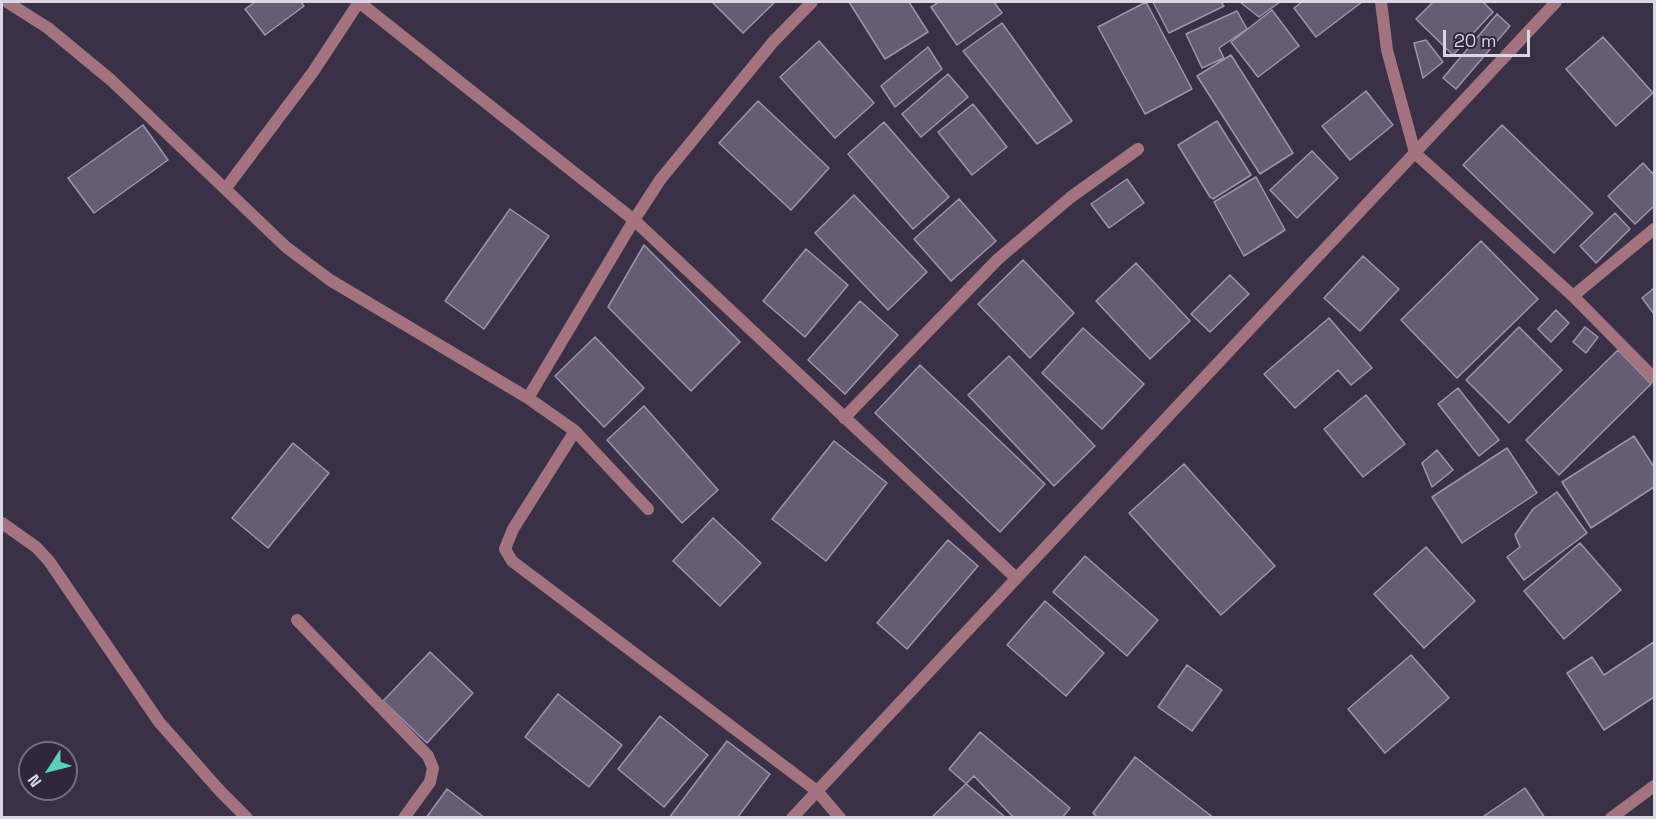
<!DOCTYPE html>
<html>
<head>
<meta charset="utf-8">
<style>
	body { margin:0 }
	#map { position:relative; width:1656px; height:819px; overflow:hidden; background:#3a3146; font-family:"Space Grotesk",sans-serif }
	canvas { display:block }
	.frame { position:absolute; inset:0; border:3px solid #dbd6e3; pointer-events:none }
	.north { position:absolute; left:18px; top:741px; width:60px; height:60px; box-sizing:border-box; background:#30273b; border:2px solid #746d7e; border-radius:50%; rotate:234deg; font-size:16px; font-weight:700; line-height:24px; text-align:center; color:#dbd6e3 }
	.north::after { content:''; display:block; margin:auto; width:21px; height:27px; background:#5bcebc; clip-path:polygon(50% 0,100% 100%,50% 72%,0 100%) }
	.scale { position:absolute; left:1443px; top:30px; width:87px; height:27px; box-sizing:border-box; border:3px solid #dbd6e3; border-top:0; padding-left:8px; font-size:18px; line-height:21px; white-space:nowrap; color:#dbd6e3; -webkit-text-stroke:4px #30273b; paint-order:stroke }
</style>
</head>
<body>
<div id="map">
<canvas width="1656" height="819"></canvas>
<div class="frame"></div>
<div class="north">N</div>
<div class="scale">20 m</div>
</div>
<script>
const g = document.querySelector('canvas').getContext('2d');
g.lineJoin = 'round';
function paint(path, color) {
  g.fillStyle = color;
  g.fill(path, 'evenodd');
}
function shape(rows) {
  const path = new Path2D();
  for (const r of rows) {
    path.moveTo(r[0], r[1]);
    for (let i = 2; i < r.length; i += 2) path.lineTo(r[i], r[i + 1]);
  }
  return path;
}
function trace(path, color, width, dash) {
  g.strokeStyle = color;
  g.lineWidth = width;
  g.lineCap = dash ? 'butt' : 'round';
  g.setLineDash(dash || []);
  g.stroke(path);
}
const building = shape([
	[255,2,301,2,304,6,265,35,245,9,255,2],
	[712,2,775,2,743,33,712,2],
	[849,2,909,2,928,32,885,59,849,2],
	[939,2,994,2,1002,13,957,45,931,7,939,2],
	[1146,2,1192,89,1145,114,1098,27,1146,2],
	[1153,2,1221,2,1224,6,1169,33,1153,2],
	[1240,2,1280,2,1259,17,1240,2],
	[1302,2,1362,2,1316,37,1294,8,1302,2],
	[1433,2,1483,2,1493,12,1453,55,1416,19,1433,2],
	[1272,10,1299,46,1258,77,1231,42,1272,10],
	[1237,11,1247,29,1219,48,1224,58,1202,68,1186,34,1237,11],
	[1497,14,1510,26,1456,89,1443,78,1497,14],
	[1002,23,1072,121,1037,144,963,51,1002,23],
	[1603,37,1653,93,1616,126,1566,69,1603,37],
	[1426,40,1443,62,1423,78,1414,43,1426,40],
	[819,41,874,103,835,138,780,77,819,41],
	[928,47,942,69,895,107,881,86,928,47],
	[1231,55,1293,153,1260,174,1197,76,1231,55],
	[948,74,968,97,921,137,902,114,948,74],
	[1366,91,1393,125,1350,160,1322,126,1366,91],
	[758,101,829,168,791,210,719,143,758,101],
	[973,104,1007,147,972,175,938,132,973,104],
	[1217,121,1251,175,1213,199,1210,197,1178,145,1217,121],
	[884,122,949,197,913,229,848,154,884,122],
	[143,125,168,160,94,213,68,178,143,125],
	[1502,125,1593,213,1554,253,1463,165,1502,125],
	[1312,151,1338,178,1297,218,1270,190,1312,151],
	[1643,163,1654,175,1654,206,1635,224,1608,196,1643,163],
	[1256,177,1285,230,1244,256,1214,202,1256,177],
	[1127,179,1144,203,1109,228,1091,204,1127,179],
	[854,195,927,272,888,310,815,233,854,195],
	[959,199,996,241,951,281,914,239,959,199],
	[510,209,549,236,484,329,445,301,510,209],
	[1615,213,1630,229,1596,263,1580,246,1615,213],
	[1481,241,1538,299,1457,378,1401,320,1481,241],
	[644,245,740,342,691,391,608,307,644,245],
	[806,249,848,285,805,337,763,301,806,249],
	[1363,256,1399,289,1360,331,1324,298,1363,256],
	[1023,260,1074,313,1030,358,978,304,1023,260],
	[1136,263,1190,321,1150,359,1096,301,1136,263],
	[1230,275,1249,294,1210,332,1191,314,1230,275],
	[1654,288,1654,314,1642,298,1654,288],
	[860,301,898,335,845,394,808,360,860,301],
	[1556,310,1569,323,1551,342,1538,329,1556,310],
	[1329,318,1372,368,1351,385,1338,370,1295,408,1264,374,1329,318],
	[1519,327,1562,370,1509,423,1466,380,1519,327],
	[1585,327,1598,337,1586,353,1573,342,1585,327],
	[1083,328,1144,384,1102,429,1042,373,1083,328],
	[595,337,644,388,604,427,555,376,595,337],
	[1618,350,1651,384,1559,475,1526,440,1618,350],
	[1009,356,1095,446,1054,486,968,395,1009,356],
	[920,365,1045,484,1000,532,875,413,920,365],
	[1458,388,1499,440,1479,456,1438,404,1458,388],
	[1366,395,1405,444,1363,477,1324,429,1366,395],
	[644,406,718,490,682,523,607,440,644,406],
	[1634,436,1654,467,1654,487,1591,528,1562,482,1634,436],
	[834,441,887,483,826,561,772,519,834,441],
	[293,443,329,473,268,548,232,518,293,443],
	[1507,448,1537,493,1462,543,1432,497,1507,448],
	[1437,450,1453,470,1432,487,1422,463,1437,450],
	[1184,464,1275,566,1221,615,1129,513,1184,464],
	[1557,492,1587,533,1524,580,1507,557,1520,547,1515,535,1533,509,1557,492],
	[713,518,761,563,720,606,673,561,713,518],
	[948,540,978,566,907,649,877,623,948,540],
	[1580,543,1621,590,1564,639,1524,591,1580,543],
	[1426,547,1475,601,1424,648,1374,594,1426,547],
	[1085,556,1158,620,1127,656,1053,592,1085,556],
	[1045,601,1104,653,1066,696,1007,645,1045,601],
	[1654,642,1654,697,1604,730,1567,673,1592,657,1604,675,1654,642],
	[430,652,473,693,427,743,383,701,430,652],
	[1411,655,1449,698,1385,753,1348,709,1411,655],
	[1187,665,1222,690,1192,731,1158,707,1187,665],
	[558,694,622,745,589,787,525,737,558,694],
	[660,716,708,755,664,807,618,769,660,716],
	[980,732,1070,808,1062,818,1006,818,949,769,980,732],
	[727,741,770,774,737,818,669,818,727,741],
	[1135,757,1214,818,1098,818,1093,813,1135,757],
	[974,776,1014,818,931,818,974,776],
	[1525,788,1545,818,1481,818,1525,788],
	[447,789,485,818,426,818,447,789]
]);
const minor = shape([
	[7,2,48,28,111,80,286,247,330,280,528,398,575,431,648,509],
	[359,2,634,220,1016,578],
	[1381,2,1387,50,1415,153,1573,296,1654,378],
	[226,188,313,72,359,2],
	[1573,296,1654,229],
	[528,398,634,220,660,180,773,42,812,2],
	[844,418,998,259,1071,197,1138,149],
	[575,431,513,529,505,549,512,561,817,791,840,818],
	[2,523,36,547,49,561,159,722,220,791,247,818],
	[297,620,428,756,433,768,430,782,404,818],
	[792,818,1556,2],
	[1611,818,1654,786]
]);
paint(building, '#665c73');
trace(building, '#9f94ae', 1.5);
trace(minor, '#a3747f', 12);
</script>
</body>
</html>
